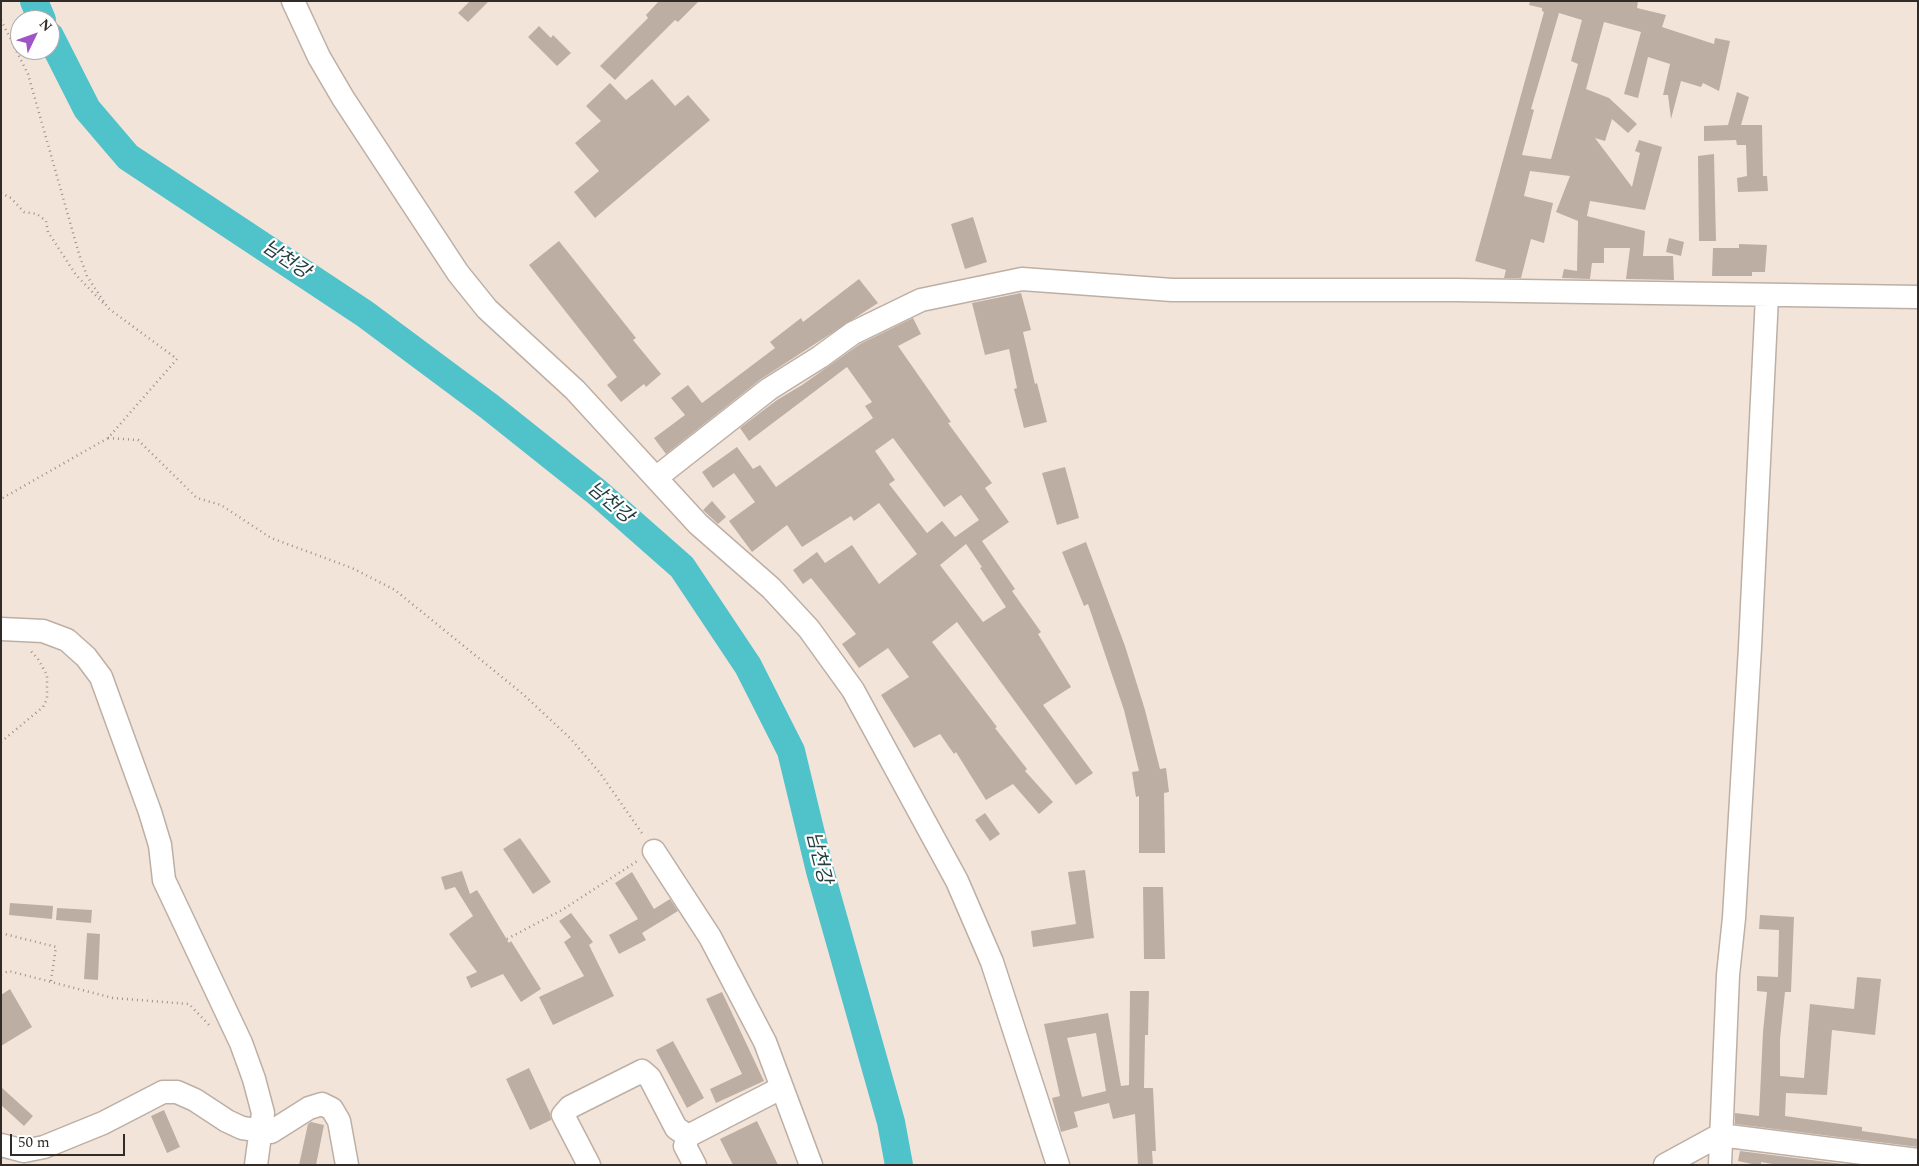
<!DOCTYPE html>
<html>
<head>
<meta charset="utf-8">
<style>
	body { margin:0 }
	#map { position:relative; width:1919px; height:1166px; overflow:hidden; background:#f3e4d9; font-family:Spectral,serif }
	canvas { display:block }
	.frame { position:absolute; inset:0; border:2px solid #312c27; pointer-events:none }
	.north { position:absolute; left:10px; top:10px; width:50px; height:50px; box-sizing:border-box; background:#fff; border:1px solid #adaba9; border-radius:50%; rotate:48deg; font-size:14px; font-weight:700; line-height:20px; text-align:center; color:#312c27 }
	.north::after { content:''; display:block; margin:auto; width:18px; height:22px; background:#9f55c8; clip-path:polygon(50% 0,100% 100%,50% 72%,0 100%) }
	.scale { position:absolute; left:10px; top:1134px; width:115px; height:22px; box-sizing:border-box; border:2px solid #312c27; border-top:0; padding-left:6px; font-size:15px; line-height:18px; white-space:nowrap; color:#312c27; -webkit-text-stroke:4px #fff; paint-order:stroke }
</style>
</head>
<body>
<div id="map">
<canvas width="1919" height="1166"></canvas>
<div class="frame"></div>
<div class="north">N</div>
<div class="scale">50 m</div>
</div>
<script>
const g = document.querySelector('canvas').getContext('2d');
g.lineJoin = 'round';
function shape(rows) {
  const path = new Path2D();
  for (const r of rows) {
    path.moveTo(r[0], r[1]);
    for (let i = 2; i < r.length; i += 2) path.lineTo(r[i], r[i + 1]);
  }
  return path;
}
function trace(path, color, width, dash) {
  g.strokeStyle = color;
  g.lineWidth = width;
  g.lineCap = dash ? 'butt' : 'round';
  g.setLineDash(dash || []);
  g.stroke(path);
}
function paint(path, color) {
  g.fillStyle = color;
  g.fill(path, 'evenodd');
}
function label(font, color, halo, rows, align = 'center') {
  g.font = font + ' Spectral,"Noto Sans KR",serif';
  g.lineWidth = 4.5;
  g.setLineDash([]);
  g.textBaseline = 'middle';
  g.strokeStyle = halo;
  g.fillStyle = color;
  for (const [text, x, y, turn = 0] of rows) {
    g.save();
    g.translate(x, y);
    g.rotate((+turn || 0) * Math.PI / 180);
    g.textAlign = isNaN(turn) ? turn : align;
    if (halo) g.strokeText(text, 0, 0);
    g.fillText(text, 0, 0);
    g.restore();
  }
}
const river = shape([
	[34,1,42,20],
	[50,36,87,109,128,157,365,314,490,407,598,493,682,567,748,666,791,751,820,871,891,1122,899,1165]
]);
const building = shape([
	[470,1,489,1,468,22,458,13],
	[659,1,699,1,678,22,675,20,615,80,600,66,648,18,646,15],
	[1530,1,1638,1,1637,8,1666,15,1662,27,1714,44,1715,38,1730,41,1719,91,1703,83,1701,87,1681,81,1671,119,1668,95,1663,95,1670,64,1648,57,1638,98,1624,94,1641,32,1604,22,1586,89,1609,98,1637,124,1628,133,1612,119,1605,141,1595,138,1632,187,1640,153,1635,151,1639,140,1662,147,1645,210,1590,201,1587,216,1645,231,1643,256,1673,256,1674,280,1626,279,1630,248,1604,248,1604,263,1592,263,1590,279,1562,278,1564,269,1577,271,1578,221,1556,212,1570,176,1530,171,1524,196,1553,203,1544,243,1531,239,1521,278,1504,278,1506,270,1475,261,1544,12,1542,11,1542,8,1529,5],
	[1559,13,1582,20,1571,61,1578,64,1551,159,1522,155,1534,110,1531,109],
	[539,26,551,38,553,35,571,53,557,66,528,37],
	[652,79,675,106,688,95,710,120,595,218,574,192,599,171,575,143,601,121,586,106,610,83,626,100],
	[1737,92,1749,97,1741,125,1762,125,1763,176,1767,176,1768,191,1738,192,1737,178,1747,176,1746,145,1737,145,1736,140,1704,141,1704,126,1728,125],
	[1714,154,1716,241,1699,241,1698,156],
	[973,217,987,262,965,269,951,224],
	[1669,238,1684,242,1681,256,1666,252],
	[559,241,636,338,633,340,661,374,646,387,644,384,621,402,607,385,617,377,529,265],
	[1739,244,1767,245,1765,272,1752,272,1752,276,1712,276,1713,248,1739,248],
	[859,279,878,303,761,379,666,454,654,438,685,415,671,398,688,385,702,403,775,348,770,342,801,318,803,322],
	[1021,293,1031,330,1023,332,1035,384,1037,383,1047,422,1024,428,1014,389,1017,388,1009,349,985,355,972,303],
	[913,318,921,334,898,346,951,422,948,423,992,483,985,488,1009,522,982,541,1015,589,1012,591,1041,632,1038,634,1071,687,1043,705,1093,773,1076,785,957,622,932,642,997,727,995,728,1027,769,1025,771,1053,802,1039,814,1013,784,986,800,956,752,954,754,940,734,914,748,881,695,909,677,888,648,859,668,842,644,856,634,811,578,803,584,793,570,817,552,825,563,852,545,879,584,917,554,879,503,854,521,851,516,802,547,787,525,752,552,729,521,755,502,734,473,713,488,702,472,737,447,753,469,760,465,776,487,873,418,865,406,872,402,847,367,749,441,740,428,777,400,802,385,860,344],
	[893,438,944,507,961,495,979,520,955,537,942,521,927,533,889,484,895,480,875,451],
	[966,544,982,567,980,568,1006,607,983,622,940,565],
	[1065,467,1079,518,1057,525,1042,473],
	[712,501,726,517,718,524,703,510],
	[1086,542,1125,646,1145,710,1160,769,1166,768,1169,792,1164,793,1165,853,1139,853,1139,796,1136,797,1132,772,1139,771,1124,710,1088,604,1084,606,1062,552],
	[985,813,1000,834,990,841,975,820],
	[520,838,551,882,533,894,503,849],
	[1085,870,1094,938,1033,947,1031,931,1076,924,1068,872],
	[462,871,470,894,477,890,509,943,511,941,541,989,521,1002,503,974,471,988,466,977,477,972,449,934,473,916,455,887,445,890,441,877],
	[632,872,654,909,670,899,678,911,642,933,646,940,619,954,609,935,638,919,615,883],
	[1143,887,1163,887,1165,959,1144,959],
	[10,903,53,906,52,919,9,915],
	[57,908,92,910,91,923,56,920],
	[571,913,593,942,589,945,614,996,553,1025,539,997,584,976,564,942,571,937,559,921],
	[1760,915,1794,917,1791,992,1785,992,1780,1039,1780,1076,1804,1078,1810,1004,1854,1009,1857,977,1881,979,1875,1035,1832,1030,1827,1095,1786,1093,1785,1116,1862,1127,1862,1131,1918,1139,1918,1147,1735,1124,1735,1113,1759,1116,1763,1032,1767,992,1757,991,1757,976,1778,977,1779,930,1759,929],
	[87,933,100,934,98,980,84,979],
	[10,989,32,1027,1,1046,1,995],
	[1130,991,1149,991,1148,1035,1145,1035,1144,1088,1153,1088,1156,1151,1152,1151,1153,1165,1138,1165,1135,1114,1113,1119,1109,1103,1074,1112,1078,1127,1061,1132,1052,1098,1060,1096,1044,1024,1108,1013,1121,1086,1129,1085],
	[1096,1033,1106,1091,1082,1097,1067,1038],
	[722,992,764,1081,716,1103,710,1089,742,1074,706,999],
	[673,1041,704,1098,687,1108,656,1050],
	[529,1068,550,1113,551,1120,530,1130,506,1079],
	[1,1087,33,1116,24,1126,1,1105],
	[164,1110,180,1147,167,1153,151,1116],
	[757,1121,778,1165,733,1165,720,1139],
	[311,1122,324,1125,316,1165,299,1165,308,1124],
	[1740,1151,1851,1165,1778,1165,1761,1162,1761,1165,1757,1165,1738,1161]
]);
const path = shape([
	[1,20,28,74,79,254,87,276,108,308,177,359,108,438,1,499],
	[1,193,11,198,24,212,37,214,46,221,48,232,76,275,104,304],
	[108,438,138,440,197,498,221,505,271,538,352,568,395,590,524,695,571,739,600,773,644,836],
	[1,742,43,707,47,699,47,675,38,659,29,649],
	[1,933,56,947,51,981],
	[507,939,562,910,639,860],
	[1,974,9,971,113,998,189,1004,211,1027]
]);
const minor = shape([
	[293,1,319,57,343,98,458,273,487,309,575,390,698,524,771,588,809,629,853,690,957,881,992,962,1058,1165],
	[657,477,769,389,820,357,853,333,921,300,1022,279,1172,290,1456,290,1918,297],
	[1,629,43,631,67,640,86,657,101,677,150,812,160,845,164,880,241,1043,254,1079,263,1113,256,1165],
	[654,851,710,937,765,1042,811,1165],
	[1,1145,24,1151,44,1147,103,1123,163,1092,177,1092,195,1100,227,1121,242,1128,271,1132,309,1108,322,1104,332,1109,339,1121,347,1165],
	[589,1165,563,1115,570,1107,642,1071,650,1078,676,1128,688,1136],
	[695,1165,685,1146,688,1136,781,1088],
	[1665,1165,1720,1135,1918,1160],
	[1720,1165,1728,975,1734,918,1750,647,1767,296]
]);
const waterNames = [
	["남천강",285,261,34],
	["남천강",609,504,40],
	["남천강",817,858,76]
];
trace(river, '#4fc2ca', 28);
paint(building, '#bdaea4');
trace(minor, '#bdafa4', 25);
trace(path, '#9d928a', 2.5, [1, 4]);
trace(minor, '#fff', 22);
label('italic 19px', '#243e3f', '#fff', waterNames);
</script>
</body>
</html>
